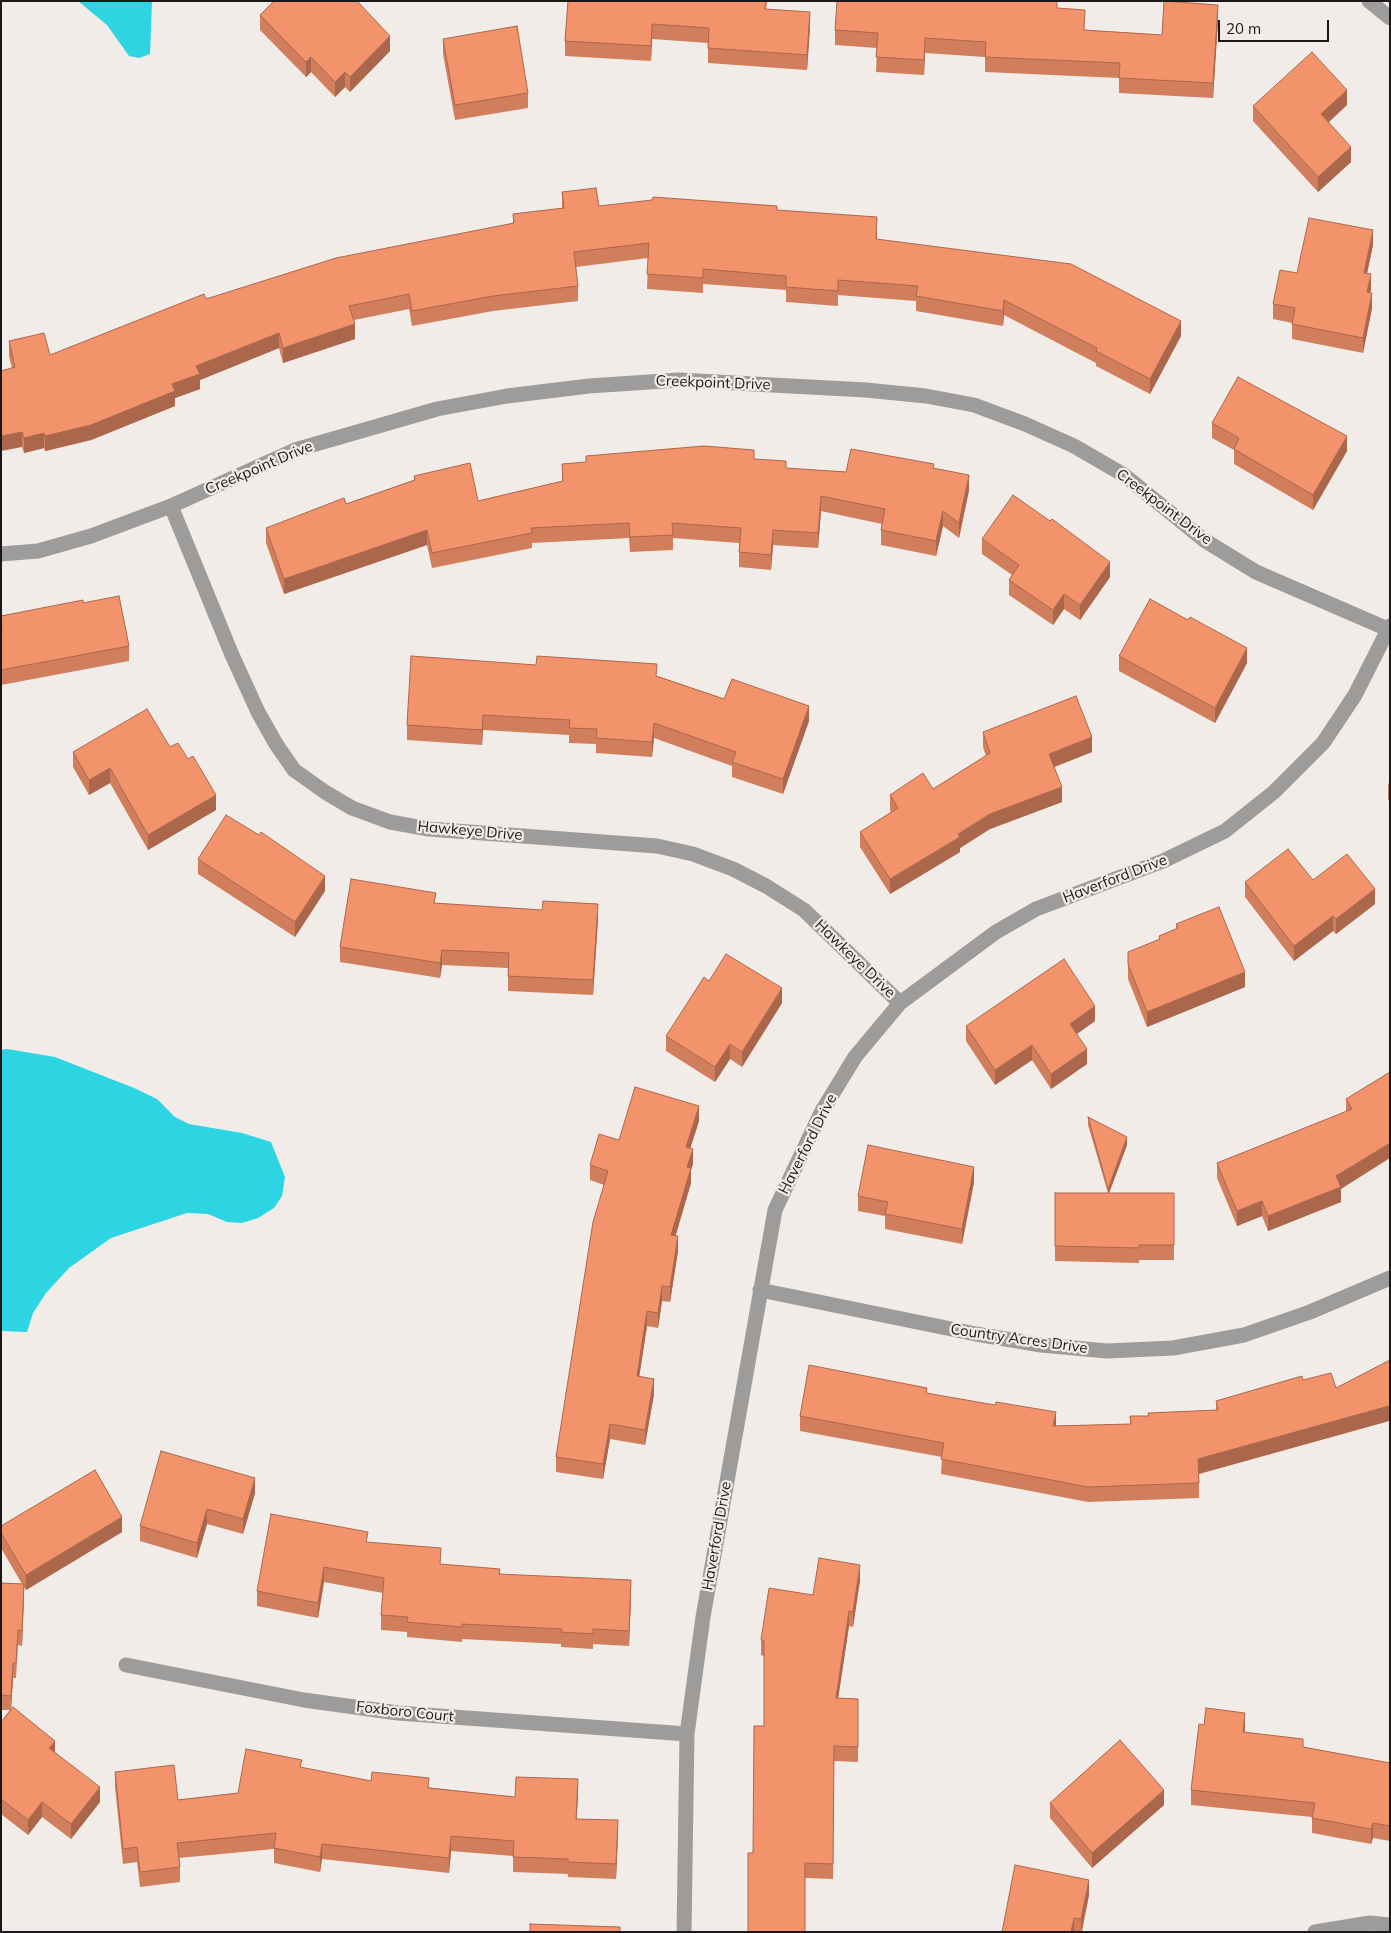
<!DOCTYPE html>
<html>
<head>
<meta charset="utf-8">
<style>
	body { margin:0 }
	#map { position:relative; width:1391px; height:1933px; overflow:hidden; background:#f2ece9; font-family:Mulish,sans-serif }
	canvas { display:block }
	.frame { position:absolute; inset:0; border:2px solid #1a1818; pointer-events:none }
	.scale { position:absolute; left:1218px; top:20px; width:111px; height:22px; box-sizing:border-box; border:2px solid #1a1818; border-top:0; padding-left:6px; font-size:15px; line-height:18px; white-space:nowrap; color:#1a1818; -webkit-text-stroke:4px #f2ece9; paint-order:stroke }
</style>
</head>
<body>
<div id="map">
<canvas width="1391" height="1933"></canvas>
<div class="frame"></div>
<div class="scale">20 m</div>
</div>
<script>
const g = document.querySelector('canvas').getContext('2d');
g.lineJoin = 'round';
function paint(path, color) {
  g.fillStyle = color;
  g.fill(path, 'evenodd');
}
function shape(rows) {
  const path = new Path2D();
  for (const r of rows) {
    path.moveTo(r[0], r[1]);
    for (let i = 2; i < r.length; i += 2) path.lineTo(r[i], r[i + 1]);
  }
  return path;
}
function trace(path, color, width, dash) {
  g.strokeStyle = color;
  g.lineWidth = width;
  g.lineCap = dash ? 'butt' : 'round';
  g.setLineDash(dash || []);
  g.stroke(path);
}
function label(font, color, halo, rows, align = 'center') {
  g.font = font + ' Mulish,sans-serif';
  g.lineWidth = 4.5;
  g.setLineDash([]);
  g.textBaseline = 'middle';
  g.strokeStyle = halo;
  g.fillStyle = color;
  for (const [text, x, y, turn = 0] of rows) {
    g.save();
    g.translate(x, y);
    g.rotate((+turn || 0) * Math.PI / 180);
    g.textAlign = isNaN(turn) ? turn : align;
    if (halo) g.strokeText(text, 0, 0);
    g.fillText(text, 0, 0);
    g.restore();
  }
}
const water = shape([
	[78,1,152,1,150,54,139,58,129,56,107,25],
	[7,1049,55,1057,134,1088,157,1099,175,1117,189,1124,242,1133,271,1142,285,1177,282,1196,274,1208,258,1218,242,1223,227,1222,208,1214,187,1213,111,1238,69,1268,46,1293,33,1313,27,1332,1,1331,1,1050]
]);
const minor = shape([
	[1369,1,1390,18],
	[171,506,232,655,258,712,276,744,294,770,325,792,352,808,390,822,429,829,657,846,693,854,733,869,766,886,804,910,900,1003],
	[1,554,38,551,91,536,171,506,295,450,437,409,507,396,589,386,679,380,866,390,926,396,974,405,1025,424,1074,446,1124,475,1204,540,1256,572,1390,630],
	[760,1290,976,1334,1041,1345,1107,1351,1173,1348,1244,1335,1310,1312,1390,1278],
	[126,1665,304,1700,398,1713,687,1734],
	[684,1932,687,1734,703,1617,775,1210,822,1111,855,1057,900,1003,996,932,1036,909,1163,861,1225,831,1274,792,1323,743,1355,695,1390,626],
	[1315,1932,1370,1923,1390,1925]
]);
const wall = shape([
	[568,1,767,1,766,9,810,27,807,70,708,63,708,43,652,39,651,61,565,56,565,41],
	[1058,8,1085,30,1162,35,1218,20,1213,98,1119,93,1119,78,985,72,985,57,925,53,924,75,876,72,877,48,835,45,835,30],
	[260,15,390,51,350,92,345,87,335,97,311,72,306,77,260,30],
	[443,39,528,93,528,108,455,120,443,54],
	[1347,105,1329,122,1351,162,1318,192,1253,121,1253,106],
	[562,192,599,206,777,210,877,232,877,240,1181,336,1150,394,1096,366,1096,363,1004,315,1003,326,916,311,916,301,838,295,838,306,786,302,786,290,703,284,703,293,647,289,648,258,576,267,578,286,578,301,493,311,412,326,409,309,354,320,355,339,283,363,279,348,200,380,200,389,175,398,175,406,91,440,45,451,44,448,24,453,22,447,12,368,9,356,9,341,50,355,206,299,513,223,513,214,562,208],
	[1373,245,1367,273,1371,289,1370,293,1372,308,1363,353,1292,339,1292,323,1273,319,1273,304,1297,273],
	[1212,423,1347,451,1313,510,1234,464,1234,450,1212,438],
	[754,459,786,468,846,472,934,468,969,490,959,538,943,526,936,556,881,545,881,530,882,524,821,511,818,548,773,545,771,570,739,567,739,543,673,538,673,550,630,552,629,538,532,543,532,548,432,568,427,545,284,594,266,543,266,528,346,504,414,480,414,476,478,501,562,481,562,464],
	[982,539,1110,577,1080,620,1064,609,1053,625,1009,595,1009,580,1012,575,982,554],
	[83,603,129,646,129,661,1,685,1,616],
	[1119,656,1247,663,1215,723,1119,671],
	[657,676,724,699,809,721,783,794,732,777,732,766,654,738,652,757,596,753,596,744,569,743,569,735,483,730,482,745,407,740,407,725],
	[983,732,1092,752,1054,767,1062,802,990,829,960,848,960,852,890,894,860,847,860,832,891,812,890,810,890,795,933,789,986,756,983,747],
	[170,747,216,810,148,850,110,783,89,795,73,767,73,752],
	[1390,780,1390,801,1388,800,1388,785],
	[198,859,325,891,295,937,198,874],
	[1313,880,1375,904,1336,934,1333,931,1294,961,1245,897,1245,882],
	[436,903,598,919,593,995,508,991,508,968,442,965,440,978,340,962,340,947],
	[1176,924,1245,987,1147,1027,1128,979,1128,952,1159,940,1159,936,1176,929],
	[709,981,782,1003,742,1067,730,1059,715,1082,666,1051,666,1036],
	[1095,1021,1076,1034,1087,1064,1051,1089,1032,1060,995,1085,966,1041,966,1026],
	[1390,1072,1341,1189,1341,1202,1268,1231,1262,1216,1237,1226,1217,1178,1217,1163,1346,1112,1346,1099],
	[1088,1117,1127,1145,1109,1193,1174,1193,1174,1260,1139,1260,1139,1263,1055,1261,1055,1193,1108,1193,1088,1125],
	[699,1121,690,1148,693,1164,691,1170,691,1183,676,1235,678,1251,670,1302,662,1301,658,1328,647,1326,639,1377,654,1394,645,1445,610,1439,603,1479,556,1472,556,1457,604,1185,590,1180,590,1165,619,1140],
	[974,1182,962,1244,885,1229,885,1216,858,1211,858,1196],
	[1390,1360,1390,1422,1389,1421,1199,1474,1199,1498,1088,1502,941,1474,942,1457,800,1431,800,1416,927,1393,1056,1426,1130,1424,1130,1416,1148,1416,1216,1410,1216,1401,1303,1380,1336,1388],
	[255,1493,243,1534,207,1524,197,1558,140,1541,140,1526],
	[1,1526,122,1532,26,1590,24,1587,22,1646,18,1645,16,1678,13,1678,11,1709,55,1753,100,1802,71,1839,42,1817,28,1835,1,1814,1,1722,10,1710,1,1710,1,1583,22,1584,1,1548],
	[368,1542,441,1564,631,1595,629,1646,593,1644,593,1649,561,1647,561,1644,462,1639,462,1642,407,1637,407,1632,381,1630,381,1615,383,1593,324,1582,318,1618,257,1606,257,1591],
	[860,1580,853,1627,849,1626,838,1698,858,1699,858,1762,834,1761,833,1879,805,1878,753,1853,764,1726,764,1656,761,1655,761,1640,813,1595],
	[1245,1728,1245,1732,1303,1747,1390,1763,1390,1841,1373,1838,1371,1844,1312,1833,1312,1817,1191,1805,1191,1790],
	[302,1768,371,1781,515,1797,578,1794,576,1819,618,1835,616,1879,568,1877,568,1874,513,1872,513,1856,451,1851,449,1873,322,1859,320,1872,274,1863,274,1849,179,1858,180,1867,180,1882,140,1887,137,1862,123,1864,115,1787,115,1772,178,1800,238,1793],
	[1050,1803,1164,1805,1092,1868,1050,1818],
	[1089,1895,1082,1932,1002,1932]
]);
const shadedWall = shape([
	[1218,5,1218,20,1213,98,1213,83],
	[810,12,810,27,807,70,807,55],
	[652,24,652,39,651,61,651,46],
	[390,36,390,51,350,92,350,77],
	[925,38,925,53,924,75,924,60],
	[311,57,311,72,306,77,306,62],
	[345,72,345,87,335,97,335,82],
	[1347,90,1347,105,1321,129,1321,114],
	[1351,147,1351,162,1318,192,1318,177],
	[1373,230,1373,245,1364,288,1364,273],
	[1371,274,1371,289,1367,307,1367,292],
	[1372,293,1372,308,1363,353,1363,338],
	[1004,300,1004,315,1003,326,1003,311],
	[1181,321,1181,336,1150,394,1150,379],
	[355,324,355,339,283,363,283,348],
	[279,333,279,348,200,380,200,389,175,398,175,406,91,440,45,451,45,436,172,384,196,366],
	[22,432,22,447,1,451,1,436],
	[44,433,44,448,24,453,24,438],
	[1347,436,1347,451,1313,510,1313,495],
	[969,475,969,490,959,538,959,523],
	[821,496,821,511,818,548,818,533],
	[943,511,943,526,936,556,936,541],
	[427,530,427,545,284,594,284,579],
	[773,530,773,545,771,570,771,555],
	[1110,562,1110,577,1080,620,1080,605],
	[1064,594,1064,609,1053,625,1053,610],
	[1247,648,1247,663,1215,723,1215,708],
	[809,706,809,721,783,794,783,779],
	[483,715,483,730,482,745,482,730],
	[654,723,654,738,652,757,652,742],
	[1092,737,1092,752,1049,769,1049,754],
	[110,768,110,783,89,795,89,780],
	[1062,787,1062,802,990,829,960,848,960,852,890,894,890,879,990,814],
	[216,795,216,810,148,850,148,835],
	[325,876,325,891,295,937,295,922],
	[1375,889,1375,904,1336,934,1336,919],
	[598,904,598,919,593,995,593,980],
	[1333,916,1333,931,1294,961,1294,946],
	[442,950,442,965,440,978,440,963],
	[1245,972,1245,987,1147,1027,1147,1012],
	[782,988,782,1003,742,1067,742,1052],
	[1095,1006,1095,1021,1070,1039,1070,1024],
	[730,1044,730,1059,715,1082,715,1067],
	[1032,1045,1032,1060,995,1085,995,1070],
	[1087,1049,1087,1064,1051,1089,1051,1074],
	[699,1106,699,1121,686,1162,686,1147],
	[1127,1137,1127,1145,1108,1196,1108,1189],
	[1390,1143,1390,1158,1341,1189,1341,1202,1268,1231,1268,1216,1336,1176],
	[693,1149,693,1164,691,1170,691,1183,671,1250,671,1235,687,1167],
	[974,1167,974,1182,962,1244,962,1229],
	[1262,1201,1262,1216,1237,1226,1237,1211],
	[678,1236,678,1251,670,1302,670,1287],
	[662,1286,662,1301,658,1328,658,1313],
	[647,1311,647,1326,637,1391,637,1376],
	[654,1379,654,1394,645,1445,645,1430],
	[1389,1406,1389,1421,1198,1474,1198,1459],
	[1056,1412,1056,1427,1053,1426],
	[610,1424,610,1439,603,1479,603,1464],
	[255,1478,255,1493,243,1534,243,1519],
	[207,1509,207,1524,197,1558,197,1543],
	[122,1517,122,1532,26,1590,26,1575],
	[860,1565,860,1580,853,1627,853,1612],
	[324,1567,324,1582,318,1618,318,1603],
	[631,1580,631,1595,629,1646,629,1631],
	[24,1584,24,1599,22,1646,22,1631],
	[849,1611,849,1626,836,1713,836,1698],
	[13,1663,13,1678,11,1711,11,1696],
	[1245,1713,1245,1728,1243,1747,1243,1732],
	[55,1741,55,1756,49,1748],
	[578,1779,578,1794,576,1834,576,1819],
	[100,1787,100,1802,71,1839,71,1824],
	[1164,1790,1164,1805,1092,1868,1092,1853],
	[42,1802,42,1817,28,1835,28,1820],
	[618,1820,618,1835,616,1879,616,1864],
	[1373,1823,1373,1838,1371,1844,1371,1829],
	[451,1836,451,1851,449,1873,449,1858],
	[322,1844,322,1859,320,1872,320,1857],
	[1089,1880,1089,1895,1081,1932,1081,1919],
	[1074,1918,1074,1932,1071,1932]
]);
const building = shape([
	[274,1,357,1,390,36,350,77,345,72,335,82,311,57,306,62,260,15,274,1],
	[568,1,766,1,765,9,810,12,807,55,708,48,709,28,652,24,651,46,565,41,568,1],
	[837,1,1057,1,1057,8,1085,10,1084,30,1162,35,1164,1,1218,5,1213,83,1119,78,1120,63,985,57,986,42,925,38,924,60,876,57,878,33,835,30,837,1],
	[517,26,528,93,455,105,443,39,517,26],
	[1312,52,1347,90,1321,114,1351,147,1318,177,1253,106,1312,52],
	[596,188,599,206,652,200,653,197,777,206,777,210,877,217,876,239,1071,264,1181,321,1150,379,1096,351,1097,348,1004,300,1003,311,916,296,918,286,838,280,838,291,786,287,786,276,703,269,703,278,647,274,649,243,574,252,578,286,493,296,412,311,409,294,349,306,355,324,283,348,279,333,196,366,200,374,172,384,175,391,91,425,45,436,44,433,24,438,22,432,1,436,1,371,15,367,9,341,44,333,50,355,204,294,206,299,336,258,514,223,513,214,564,208,562,192,596,188],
	[1309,218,1373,230,1364,273,1371,274,1367,292,1372,293,1363,338,1292,324,1295,308,1273,304,1280,270,1297,273,1309,218],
	[1238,377,1347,436,1313,495,1234,449,1239,438,1212,423,1238,377],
	[704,446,754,450,754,459,786,461,786,468,846,472,851,449,934,464,933,468,969,475,959,523,943,511,936,541,881,530,885,509,821,496,818,533,773,530,771,555,739,552,741,528,672,523,673,535,630,537,629,523,531,528,532,533,432,553,427,530,284,579,266,528,344,498,346,504,415,480,414,476,470,463,478,501,563,481,562,464,586,462,586,456,704,446],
	[1013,495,1050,521,1052,519,1110,562,1080,605,1064,594,1053,610,1009,580,1019,565,982,539,1013,495],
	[119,596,129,646,1,670,1,632,2,632,1,616,83,600,83,603,119,596],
	[1150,599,1188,620,1190,617,1247,648,1215,708,1119,656,1150,599],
	[411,656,536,665,537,656,657,664,656,676,724,699,732,679,809,706,783,779,732,762,736,752,654,723,652,742,596,738,597,729,569,728,570,720,483,715,482,730,407,725,411,656],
	[1076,696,1092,737,1049,754,1062,787,990,814,958,834,960,837,890,879,860,832,898,808,890,795,923,773,933,789,990,753,983,732,1076,696],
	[147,709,170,747,178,743,188,759,193,756,216,795,148,835,110,768,89,780,73,752,147,709],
	[226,815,259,835,261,832,325,876,295,922,198,859,226,815],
	[1288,849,1313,880,1347,854,1375,889,1336,919,1333,916,1294,946,1245,882,1288,849],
	[351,879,436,893,434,903,542,910,543,901,598,904,593,980,508,976,509,953,442,950,440,963,340,947,351,879],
	[1219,907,1245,972,1147,1012,1128,964,1128,952,1160,939,1159,936,1178,928,1176,924,1219,907],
	[726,954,782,988,742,1052,730,1044,715,1067,666,1036,704,977,709,981,726,954],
	[1064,959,1095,1006,1070,1024,1087,1049,1051,1074,1032,1045,995,1070,966,1026,1064,959],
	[1390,1072,1390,1143,1336,1176,1341,1187,1268,1216,1262,1201,1237,1211,1217,1163,1352,1109,1346,1099,1390,1072],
	[635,1087,699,1106,686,1147,693,1149,687,1167,691,1168,671,1235,678,1236,670,1287,662,1286,658,1313,647,1311,637,1376,654,1379,645,1430,610,1424,603,1464,556,1457,593,1222,608,1171,590,1165,599,1134,619,1140,635,1087],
	[1088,1117,1127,1137,1108,1189,1088,1117],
	[868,1145,974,1167,962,1229,885,1214,888,1202,858,1196,868,1145],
	[1055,1193,1174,1193,1174,1245,1139,1245,1139,1248,1055,1246,1055,1193],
	[1390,1360,1390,1407,1389,1406,1198,1459,1199,1483,1088,1487,941,1459,944,1443,800,1416,809,1365,927,1388,926,1393,995,1405,996,1402,1056,1412,1053,1426,1131,1424,1130,1416,1149,1416,1148,1413,1218,1410,1216,1401,1302,1376,1303,1380,1331,1373,1336,1388,1390,1360],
	[161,1451,255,1478,243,1519,207,1509,197,1543,140,1526,161,1451],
	[95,1470,122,1517,26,1575,1,1533,1,1526,95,1470],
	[271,1514,368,1532,366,1542,441,1548,440,1564,500,1569,499,1574,631,1580,629,1631,593,1629,593,1634,561,1632,562,1629,462,1624,462,1627,407,1622,408,1617,381,1615,384,1578,324,1567,318,1603,257,1591,271,1514],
	[819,1558,860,1565,853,1612,849,1611,836,1698,858,1699,858,1747,834,1746,833,1864,805,1863,805,1932,748,1932,748,1853,753,1853,754,1726,764,1726,764,1641,761,1640,769,1588,813,1595,819,1558],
	[1,1583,24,1584,22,1631,18,1630,16,1663,13,1663,11,1696,1,1695,1,1583],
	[13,1707,55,1741,49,1748,100,1787,71,1824,42,1802,28,1820,1,1799,1,1722,13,1707],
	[1206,1708,1245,1713,1243,1732,1303,1739,1303,1747,1390,1763,1390,1826,1373,1823,1371,1829,1312,1818,1315,1803,1191,1790,1199,1724,1204,1725,1206,1708],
	[1120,1740,1164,1790,1092,1853,1050,1803,1120,1740],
	[246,1749,302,1760,300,1767,371,1781,372,1772,429,1778,428,1788,515,1797,516,1777,578,1779,576,1819,618,1820,616,1864,568,1862,568,1859,513,1857,514,1841,451,1836,449,1858,322,1844,320,1857,274,1848,276,1833,177,1843,180,1867,140,1872,137,1847,123,1849,115,1772,174,1765,178,1800,238,1793,246,1749],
	[1015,1865,1089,1880,1081,1919,1074,1918,1071,1932,1002,1932,1015,1865],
	[530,1924,620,1927,620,1932,530,1932,530,1924]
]);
const streetNames = [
	["Creekpoint Drive",713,383,2],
	["Creekpoint Drive",259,468,-23],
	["Creekpoint Drive",1164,507,37],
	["Hawkeye Drive",470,831,5],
	["Haverford Drive",1115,879,-21],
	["Hawkeye Drive",855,959,44],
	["Haverford Drive",808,1144,-63],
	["Country Acres Drive",1019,1339,8],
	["Haverford Drive",717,1536,-80],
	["Foxboro Court",405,1712,6]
];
paint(water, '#2dd4e2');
trace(minor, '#9e9b9b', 15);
paint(wall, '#d17e5d');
paint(shadedWall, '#aa674c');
paint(building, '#f3936c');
trace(building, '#aa674c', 1);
label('15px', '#1a1818', '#f2ece9', streetNames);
</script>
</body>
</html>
